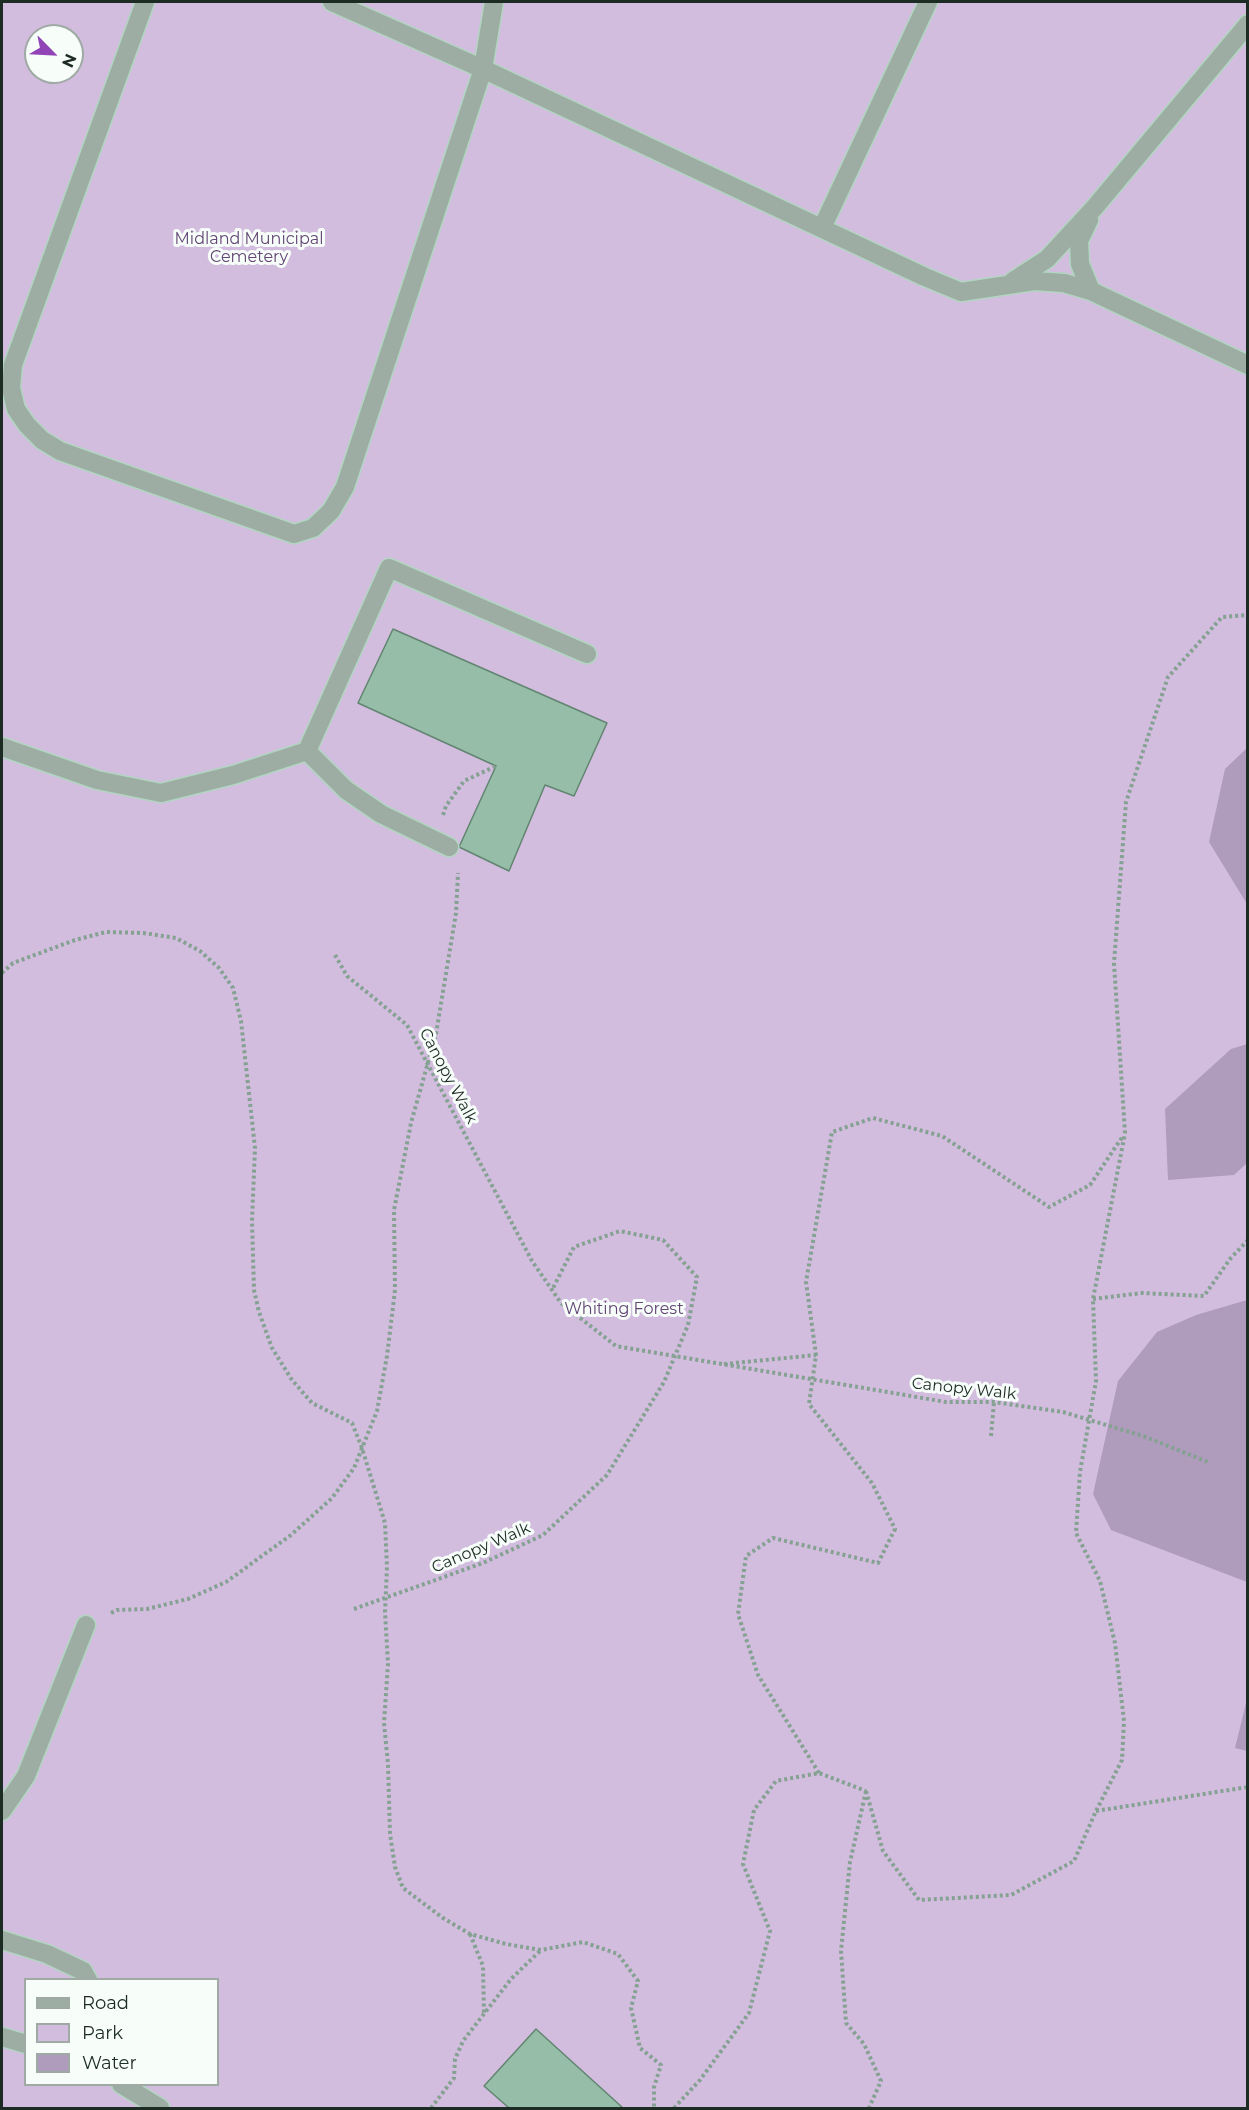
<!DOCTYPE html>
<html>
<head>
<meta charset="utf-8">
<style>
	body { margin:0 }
	#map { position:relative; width:1249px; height:2110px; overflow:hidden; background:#d3fae4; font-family:Montserrat,sans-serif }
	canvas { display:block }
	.frame { position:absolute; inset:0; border:3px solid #1c2b23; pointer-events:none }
	.legend { position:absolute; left:24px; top:1978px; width:195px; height:108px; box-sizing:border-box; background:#f7fefa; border:2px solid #9faaa4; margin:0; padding:8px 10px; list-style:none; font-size:18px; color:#1c2b23 }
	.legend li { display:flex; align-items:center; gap:12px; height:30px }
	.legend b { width:30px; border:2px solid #9faaa4 }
	.north { position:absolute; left:24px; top:24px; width:60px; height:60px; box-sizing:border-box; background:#f7fefa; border:2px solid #9faaa4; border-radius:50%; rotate:114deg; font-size:16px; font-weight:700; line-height:24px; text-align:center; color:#1c2b23 }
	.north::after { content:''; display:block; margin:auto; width:21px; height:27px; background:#9044b6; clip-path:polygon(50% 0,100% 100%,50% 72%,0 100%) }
</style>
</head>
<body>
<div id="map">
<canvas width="1249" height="2110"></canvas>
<div class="frame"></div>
<ul class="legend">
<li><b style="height:8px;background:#9dada3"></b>Road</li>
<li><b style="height:16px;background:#d2bddf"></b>Park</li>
<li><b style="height:16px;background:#af9bbc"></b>Water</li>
</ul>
<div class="north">N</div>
</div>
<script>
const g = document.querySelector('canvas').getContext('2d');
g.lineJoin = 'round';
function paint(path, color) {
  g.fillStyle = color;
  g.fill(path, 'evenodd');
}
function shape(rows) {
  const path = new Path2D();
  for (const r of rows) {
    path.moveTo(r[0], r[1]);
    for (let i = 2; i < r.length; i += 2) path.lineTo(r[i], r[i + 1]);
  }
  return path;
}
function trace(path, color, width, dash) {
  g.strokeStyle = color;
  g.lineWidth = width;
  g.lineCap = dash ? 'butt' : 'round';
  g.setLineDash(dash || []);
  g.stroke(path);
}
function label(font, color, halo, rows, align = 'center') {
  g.font = font + ' Montserrat,sans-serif';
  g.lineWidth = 6;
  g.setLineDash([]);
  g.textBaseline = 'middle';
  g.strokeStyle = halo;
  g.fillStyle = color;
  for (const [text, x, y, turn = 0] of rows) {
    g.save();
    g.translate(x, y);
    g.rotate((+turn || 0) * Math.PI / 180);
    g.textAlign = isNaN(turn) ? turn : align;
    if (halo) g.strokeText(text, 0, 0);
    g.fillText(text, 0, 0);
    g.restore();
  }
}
const green = shape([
	[2,2,1247,2,1247,2108,2,2108],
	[36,36,72,36,72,72,36,72],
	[26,1980,218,1980,218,2084,26,2084]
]);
const water = shape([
	[1247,748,1247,904,1209,842,1225,769],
	[1247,1044,1247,1163,1234,1175,1168,1180,1165,1109,1231,1049],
	[1247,1300,1248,1301,1247,1582,1111,1530,1093,1494,1118,1381,1157,1332,1196,1315],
	[1247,1699,1247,1751,1235,1748]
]);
const building = shape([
	[393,629,607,723,574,796,545,785,509,871,459,847,496,766,358,703,393,629],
	[536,2029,623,2108,509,2108,484,2086,536,2029]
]);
const path = shape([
	[443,815,446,806,464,781,496,766],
	[335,955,347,976,407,1025,532,1261,561,1303,616,1346,946,1402,994,1402,1063,1412,1143,1436,1208,1462],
	[2,973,13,963,75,940,106,932,143,933,176,938,200,951,219,968,233,988,241,1021,255,1148,252,1221,254,1290,259,1312,272,1348,292,1380,312,1403,352,1423,362,1448,385,1523,387,1567,385,1612,388,1664,384,1723,388,1764,390,1834,395,1867,403,1888,443,1918,470,1934,506,1944,541,1950,583,1942,618,1954,638,1981,631,2008,640,2048,661,2065,654,2087,654,2108],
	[1093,1299,1142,1293,1204,1296,1230,1259,1248,1240],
	[724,1364,816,1355],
	[991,1436,994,1402],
	[354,1609,483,1563,543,1535,607,1475,664,1382,688,1325,697,1277,663,1240,620,1231,574,1247,552,1290],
	[111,1613,117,1610,147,1609,188,1599,226,1582,291,1535,332,1498,354,1468,377,1411,387,1356,395,1290,394,1210,411,1123,436,1034,456,913,458,873],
	[819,1773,758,1675,738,1614,746,1556,773,1538,878,1563,895,1529,872,1483,809,1404,816,1355,806,1282,832,1132,873,1118,942,1136,1049,1207,1090,1185,1123,1136],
	[866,1791,883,1851,919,1900,1011,1895,1074,1861,1096,1811,1122,1760,1124,1721,1115,1643,1100,1581,1076,1533,1080,1472,1096,1381,1093,1299,1125,1133,1114,963,1126,802,1168,677,1222,617,1248,615],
	[866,1791,850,1862,841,1951,846,2023,864,2044,881,2081,869,2108],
	[1096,1811,1248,1787],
	[470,1934,483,1966,484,2014],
	[431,2108,454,2078,455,2059,463,2041,511,1979,541,1950],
	[674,2108,700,2080,749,2013,770,1931,743,1864,754,1810,776,1781,819,1773,866,1791]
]);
const minor = shape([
	[145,2,13,365,11,388,16,409,27,425,42,440,60,451,294,534,313,528,331,511,345,487,483,69,494,2],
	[332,2,483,69,925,277,961,292,1034,281,1064,283,1091,291,1248,365],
	[1089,220,1079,241,1080,264,1091,291],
	[822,228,928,2],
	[1013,281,1047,259,1095,207,1248,24],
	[2,747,97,780,161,793,233,775,307,751,346,790,381,814,449,847],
	[307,751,389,568,587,654],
	[2,1811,26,1776,86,1625],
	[2,1940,47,1954,83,1971,88,1980],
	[2,2037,26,2044],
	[121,2084,160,2108]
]);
const parkNames = [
	["Midland Municipal",249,239],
	["Cemetery",249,257],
	["Whiting Forest",624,1309]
];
const streetNames = [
	["Canopy Walk",448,1076,62],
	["Canopy Walk",964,1389,6],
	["Canopy Walk",481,1548,-23]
];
paint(green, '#d2bddf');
paint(water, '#af9bbc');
paint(building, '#96bda7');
trace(building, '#628571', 1.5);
trace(minor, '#b2d5c1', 21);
trace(path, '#84a191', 4, [3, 3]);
trace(minor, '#9dada3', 18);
label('16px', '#634574', '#f7fefa', parkNames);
label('16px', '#1c2b23', '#f7fefa', streetNames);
</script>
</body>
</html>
